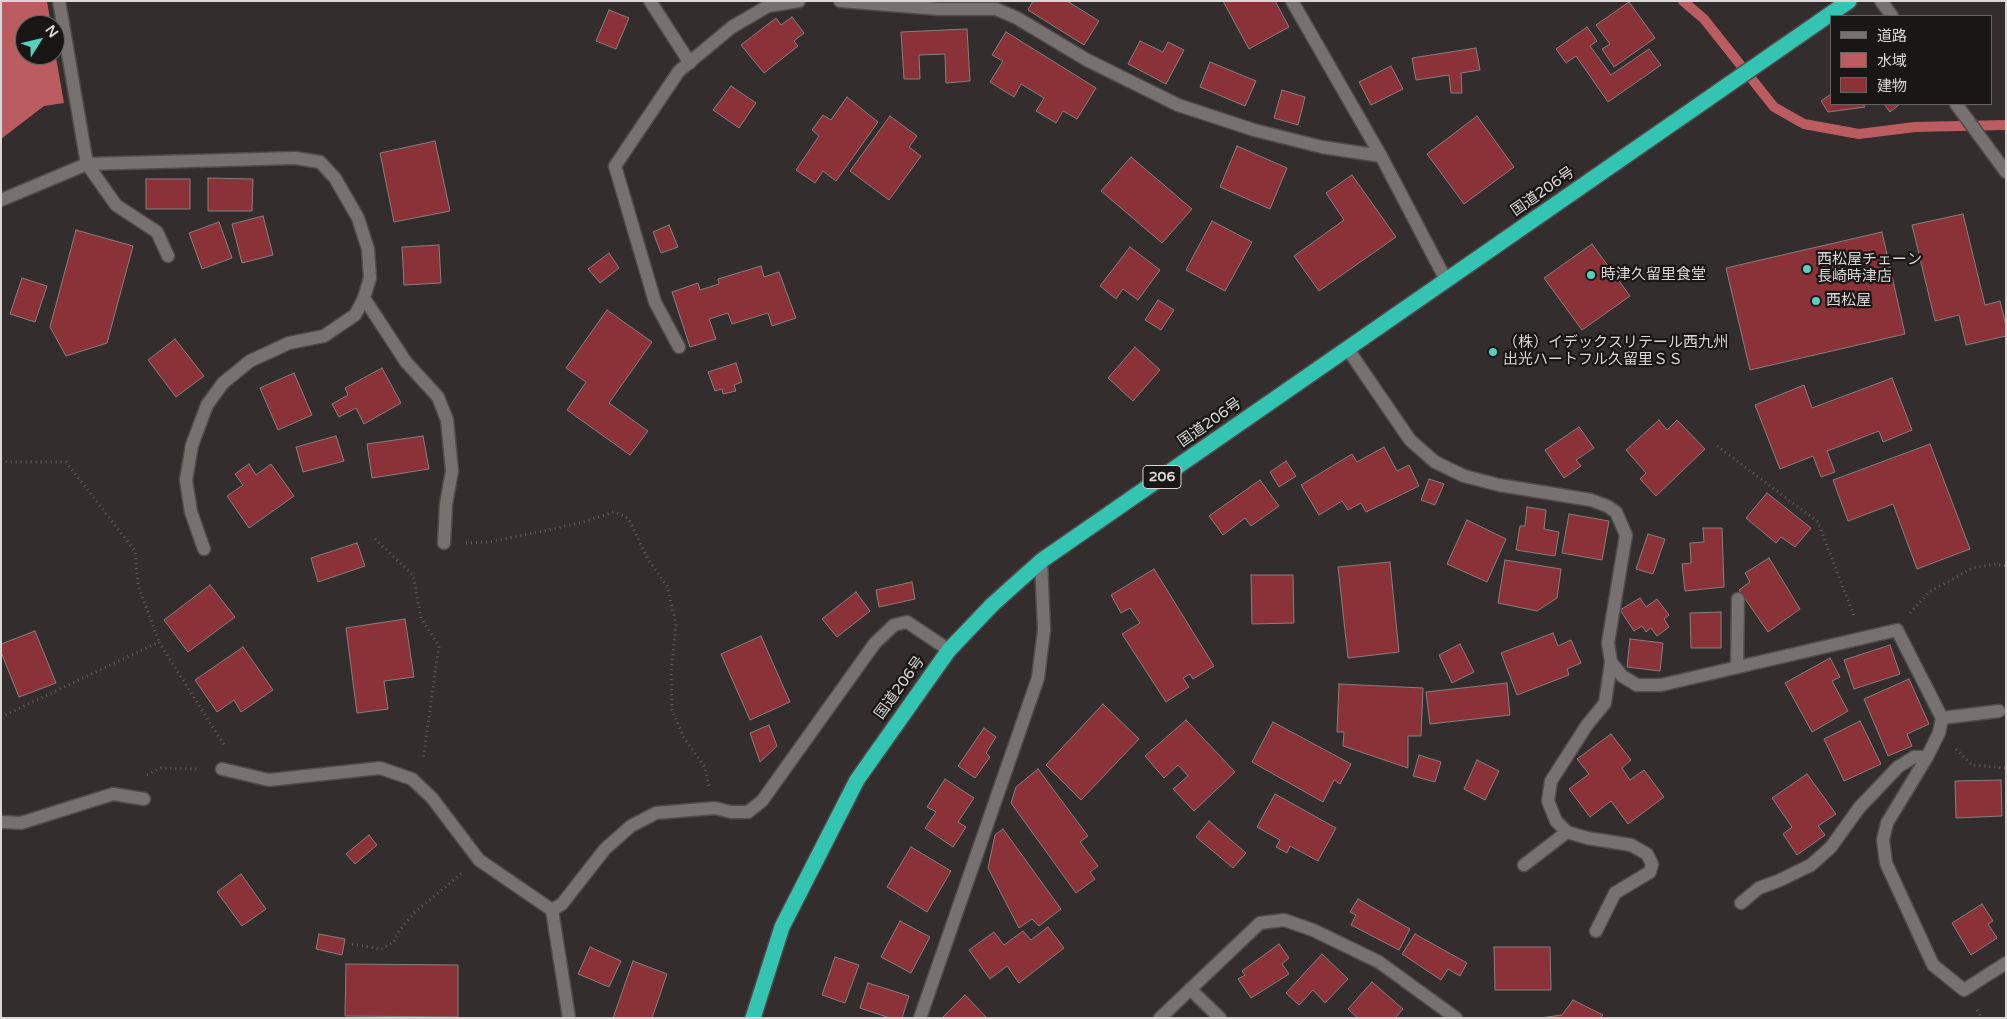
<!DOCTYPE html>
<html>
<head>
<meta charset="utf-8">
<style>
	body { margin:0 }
	#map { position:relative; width:2007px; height:1019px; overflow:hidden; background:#332d2d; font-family:"Varela Round","Noto Sans JP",sans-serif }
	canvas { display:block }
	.frame { position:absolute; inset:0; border:2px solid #dad7d6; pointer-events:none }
	.legend { position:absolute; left:1830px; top:15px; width:162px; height:90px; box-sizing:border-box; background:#191616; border:1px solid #666363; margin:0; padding:6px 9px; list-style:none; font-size:15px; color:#dad7d6 }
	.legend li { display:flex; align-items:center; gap:10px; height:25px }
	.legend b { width:25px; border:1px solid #666363 }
	.north { position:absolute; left:15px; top:15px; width:50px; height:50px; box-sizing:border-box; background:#191616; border:1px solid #666363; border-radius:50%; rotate:54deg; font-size:14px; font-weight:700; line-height:20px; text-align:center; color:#dad7d6 }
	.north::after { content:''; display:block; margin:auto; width:18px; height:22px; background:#5acebd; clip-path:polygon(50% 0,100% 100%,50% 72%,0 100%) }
</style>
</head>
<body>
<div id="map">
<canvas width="2007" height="1019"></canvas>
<div class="frame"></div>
<ul class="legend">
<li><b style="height:6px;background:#777170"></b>道路</li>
<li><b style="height:14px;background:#bb5d60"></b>水域</li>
<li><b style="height:14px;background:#8b3238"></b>建物</li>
</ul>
<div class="north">N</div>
</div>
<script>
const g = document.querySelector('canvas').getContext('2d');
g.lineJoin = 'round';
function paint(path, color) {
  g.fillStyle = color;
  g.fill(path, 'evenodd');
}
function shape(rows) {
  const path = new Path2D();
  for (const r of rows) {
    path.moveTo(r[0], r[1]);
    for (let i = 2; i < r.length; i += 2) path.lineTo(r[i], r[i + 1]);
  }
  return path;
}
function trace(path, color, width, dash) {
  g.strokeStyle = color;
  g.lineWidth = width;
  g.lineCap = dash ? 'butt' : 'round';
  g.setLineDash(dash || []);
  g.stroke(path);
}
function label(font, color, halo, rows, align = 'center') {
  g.font = font + ' "Varela Round","Noto Sans JP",sans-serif';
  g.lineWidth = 4.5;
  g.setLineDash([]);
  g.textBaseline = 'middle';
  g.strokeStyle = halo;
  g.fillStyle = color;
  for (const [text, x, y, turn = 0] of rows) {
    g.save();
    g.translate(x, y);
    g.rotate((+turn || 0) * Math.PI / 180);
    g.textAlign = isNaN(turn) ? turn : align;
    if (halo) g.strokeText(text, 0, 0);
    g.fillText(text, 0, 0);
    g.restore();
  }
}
const water = shape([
	[1,1,47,1,51,25,25,25,25,55,55,55,55,52,64,103,44,106,1,139]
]);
const stream = shape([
	[1683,1,1704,19,1774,107,1804,124,1859,134,1915,127,2006,125]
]);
const building = shape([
	[1033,1,1067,1,1099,21,1084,45,1028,10,1033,1],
	[1223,1,1275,1,1289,27,1249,49,1223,1],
	[1629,2,1655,38,1614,67,1602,49,1610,44,1596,25,1629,2],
	[609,10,629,18,616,49,596,41,609,10],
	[792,17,804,33,794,41,798,46,764,73,741,45,776,18,781,25,792,17],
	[1587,27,1597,41,1590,46,1611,75,1649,49,1661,65,1608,102,1576,56,1566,63,1556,49,1587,27],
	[967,29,970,81,946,83,945,54,919,55,920,79,904,79,901,32,967,29],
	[1006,32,1096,88,1077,119,1063,111,1056,123,1036,111,1044,98,1021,84,1014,97,990,82,1003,61,992,55,1006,32],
	[1140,41,1163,52,1168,42,1184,50,1166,84,1128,64,1140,41],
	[1476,48,1480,70,1461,73,1462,93,1451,93,1449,75,1416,80,1412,58,1476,48],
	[1210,62,1256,81,1245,106,1200,87,1210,62],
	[1391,66,1403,89,1371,105,1359,82,1391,66],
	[731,86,756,103,739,128,713,110,731,86],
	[1282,90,1305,97,1298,125,1274,118,1282,90],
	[1831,94,1831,104,1863,104,1865,107,1828,112,1821,101,1831,94],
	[847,97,878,122,836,181,823,171,815,183,796,170,819,136,812,130,823,115,831,120,847,97],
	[1884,104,1900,104,1890,112,1884,104],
	[890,116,917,136,909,147,921,156,889,200,850,171,890,116],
	[1477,116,1514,167,1464,204,1427,154,1477,116],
	[435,141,450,211,394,222,380,153,435,141],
	[1237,146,1287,168,1270,209,1220,187,1237,146],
	[1131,157,1192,209,1162,243,1101,191,1131,157],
	[1352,175,1396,237,1319,291,1294,256,1344,220,1326,193,1352,175],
	[208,178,253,179,252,211,208,211,208,178],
	[146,179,190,179,190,209,146,209,146,179],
	[1963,214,1985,305,2000,301,2006,326,2006,336,1966,345,1959,315,1935,321,1912,225,1963,214],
	[263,216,273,255,242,263,232,224,263,216],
	[1212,221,1252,242,1225,291,1186,270,1212,221],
	[219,222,232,258,202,269,189,233,219,222],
	[669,225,678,247,661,253,653,232,669,225],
	[76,230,133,246,107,343,66,356,50,327,76,230],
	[1882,232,1905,334,1750,370,1726,268,1882,232],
	[1592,244,1630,296,1582,330,1544,278,1592,244],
	[439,245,441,283,404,285,402,247,439,245],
	[1130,247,1160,270,1138,300,1123,289,1116,299,1100,286,1130,247],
	[609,253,619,268,600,283,588,269,609,253],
	[761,266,764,277,779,272,796,318,772,326,768,313,732,324,728,313,709,319,716,339,690,347,672,292,698,283,700,290,719,284,718,279,761,266],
	[22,278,47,286,35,322,10,314,22,278],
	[1158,300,1174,310,1161,330,1145,320,1158,300],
	[607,310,652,342,609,403,648,431,630,455,567,410,586,382,566,368,607,310],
	[175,339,204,376,176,397,148,360,175,339],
	[1135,347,1160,370,1133,401,1108,378,1135,347],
	[736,363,742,382,734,385,736,391,723,394,722,389,715,391,708,372,736,363],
	[382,368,401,403,364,424,356,408,339,417,332,404,348,395,345,388,382,368],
	[294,373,312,415,278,430,260,388,294,373],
	[1892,378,1912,430,1883,442,1879,431,1827,451,1835,472,1821,477,1813,456,1780,469,1755,405,1804,385,1812,408,1892,378],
	[1659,420,1667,430,1677,420,1705,449,1656,496,1640,479,1646,473,1626,450,1659,420],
	[1579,427,1594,448,1576,460,1581,466,1564,478,1545,450,1579,427],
	[336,436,344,461,303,472,296,447,336,436],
	[423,436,429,469,372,478,367,444,423,436],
	[1930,444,1970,549,1917,569,1893,504,1848,521,1833,480,1930,444],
	[1384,447,1397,471,1409,465,1419,486,1366,512,1361,503,1348,510,1342,501,1319,515,1301,485,1352,454,1357,462,1384,447],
	[1286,461,1296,476,1279,487,1270,472,1286,461],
	[249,464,256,475,271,464,294,496,249,528,227,496,243,485,235,474,249,464],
	[1429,479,1444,484,1435,505,1421,500,1429,479],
	[1260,480,1279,506,1251,526,1245,518,1223,535,1209,516,1260,480],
	[1767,493,1811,528,1795,547,1781,537,1776,543,1746,518,1767,493],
	[1527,507,1546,510,1544,529,1559,532,1555,556,1516,550,1520,526,1525,526,1527,507],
	[1569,514,1609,521,1602,560,1562,553,1569,514],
	[1467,520,1506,539,1487,582,1447,564,1467,520],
	[1703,528,1722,528,1724,587,1685,591,1682,564,1691,563,1690,543,1704,542,1703,528],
	[1648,534,1665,539,1653,574,1636,569,1648,534],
	[357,543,365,566,318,582,311,558,357,543],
	[1769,558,1800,609,1768,632,1739,590,1750,582,1745,573,1769,558],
	[1505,560,1561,569,1557,598,1537,611,1498,603,1505,560],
	[1390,562,1399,652,1348,658,1338,567,1390,562],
	[1154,569,1214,666,1193,679,1190,674,1183,678,1189,687,1166,702,1122,634,1140,623,1130,608,1121,613,1111,595,1154,569],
	[1251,575,1293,575,1294,623,1252,624,1251,575],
	[912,582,915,599,879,607,876,590,912,582],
	[210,585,235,617,188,652,164,620,210,585],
	[856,592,870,611,837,637,822,619,856,592],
	[1640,598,1646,607,1657,599,1669,615,1664,619,1669,627,1657,636,1651,628,1646,632,1642,626,1634,631,1620,610,1640,598],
	[1721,612,1721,648,1691,648,1690,613,1721,612],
	[405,619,414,677,384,681,388,709,357,713,346,628,405,619],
	[35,631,56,683,19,697,1,652,1,644,35,631],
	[1553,633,1558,646,1571,640,1581,663,1567,669,1569,675,1517,695,1501,653,1553,633],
	[761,636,790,702,750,720,721,654,761,636],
	[1630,639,1663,643,1660,671,1627,667,1630,639],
	[1460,644,1474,672,1452,683,1439,655,1460,644],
	[1890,645,1900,674,1854,689,1844,660,1890,645],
	[243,647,273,690,241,712,234,700,217,712,195,680,243,647],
	[1830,658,1840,677,1832,681,1848,711,1812,732,1785,683,1830,658],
	[1909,679,1929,724,1907,734,1912,746,1888,756,1864,699,1909,679],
	[1507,683,1510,715,1430,724,1426,692,1507,683],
	[1339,684,1423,688,1421,736,1408,736,1408,768,1343,746,1344,732,1337,732,1339,684],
	[1103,704,1139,739,1081,800,1046,765,1103,704],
	[1186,720,1235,772,1194,811,1173,789,1188,776,1178,765,1164,778,1145,756,1186,720],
	[1860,721,1881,764,1844,781,1824,739,1860,721],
	[1273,722,1351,764,1340,784,1334,780,1323,802,1252,762,1273,722],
	[769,725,777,746,760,762,750,733,769,725],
	[984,728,996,737,986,753,990,757,975,778,958,766,984,728],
	[1611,734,1631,760,1622,768,1630,780,1644,770,1664,797,1628,824,1611,801,1590,817,1569,789,1589,774,1577,759,1611,734],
	[1419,755,1441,762,1435,782,1413,776,1419,755],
	[1477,760,1499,771,1485,800,1464,789,1477,760],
	[1038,769,1088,836,1080,842,1098,866,1090,872,1095,879,1076,893,1011,803,1016,787,1038,769],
	[1807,774,1836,814,1818,826,1825,835,1797,855,1783,834,1792,827,1772,798,1807,774],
	[945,779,974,798,958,822,966,827,953,847,925,828,936,812,927,807,945,779],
	[2001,780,2002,816,1956,818,1955,781,2001,780],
	[1275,794,1336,828,1318,861,1290,846,1287,853,1276,847,1280,840,1257,827,1275,794],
	[1209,821,1246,853,1233,868,1196,837,1209,821],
	[1003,829,1061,909,1039,926,1032,919,1019,928,988,868,995,835,1003,829],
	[369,835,377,845,355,864,346,854,369,835],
	[911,847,951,871,927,912,887,887,911,847],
	[241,874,266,909,242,926,217,892,241,874],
	[1358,899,1410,929,1399,950,1351,925,1356,915,1350,912,1358,899],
	[1982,904,1993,921,1988,924,1997,938,1971,955,1952,923,1982,904],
	[900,921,930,937,911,973,881,957,900,921],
	[1048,927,1064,948,1019,983,1007,966,990,979,969,950,994,932,1004,945,1023,931,1031,940,1048,927],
	[319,934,345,939,342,955,316,949,319,934],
	[1415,934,1467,963,1460,976,1448,969,1441,980,1402,954,1415,934],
	[1279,944,1289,958,1282,964,1289,974,1251,998,1238,979,1245,975,1242,971,1279,944],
	[590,947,621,961,609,987,578,974,590,947],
	[1494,947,1550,947,1551,990,1495,990,1494,947],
	[1322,954,1348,979,1325,1003,1313,990,1299,1005,1286,993,1322,954],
	[835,957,859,965,845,1003,822,995,835,957],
	[633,961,667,974,652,1018,613,1018,633,961],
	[346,964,458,965,458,1017,345,1016,346,964],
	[1372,982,1403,1009,1395,1018,1358,1018,1348,1009,1372,982],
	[868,983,909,996,902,1018,890,1018,860,1008,868,983],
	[965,995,987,1018,942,1018,965,995],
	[1573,1000,1603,1015,1600,1018,1540,1018,1562,1015,1573,1000]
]);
const path = shape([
	[1717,446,1818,522,1854,616],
	[1,460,7,462,66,462,135,551,138,585,159,642],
	[375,539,413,575,421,618,439,646,423,760],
	[466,543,489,542,539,532,583,522,614,512,628,518,649,561,667,586,676,624,671,676,672,710,684,738,705,768,709,786],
	[1910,613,1929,592,1973,568,1995,564,2006,566],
	[1,717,159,642,224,745],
	[1956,749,1972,765,2006,768],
	[147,775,161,768,199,769],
	[352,944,381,949,394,942,399,931,414,913,462,873],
	[1977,1010,1982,1018]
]);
const minor = shape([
	[59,1,87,164,116,205,157,232,168,256],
	[650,1,690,63],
	[840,1,939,9,996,9,1017,18,1087,60,1178,105,1254,130,1322,147,1381,156],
	[1292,1,1381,156,1446,280],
	[1881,1,1892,16],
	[1956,104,2006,172],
	[1,200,87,164,295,158,320,162,335,178,358,218,368,249,370,278,364,298,355,315,324,336,289,343,250,361,223,383,207,405,192,445,186,480,191,512,204,549],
	[364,298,406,362,438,397,447,420,452,471,446,504,444,543],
	[679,347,655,302,615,166,679,71,732,27,768,6,799,1],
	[1347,348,1410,440,1435,462,1464,476,1499,485,1591,500,1607,506,1616,512,1626,535,1608,643,1611,662,1622,676,1637,685,1661,685,1897,630,1942,718,1939,733,1927,757,1887,823,1883,840,1886,863,1933,965,1964,990,2006,963],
	[1737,667,1738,599],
	[1942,718,1999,711],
	[222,769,269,780,380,768,412,779,432,798,479,860,552,910],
	[1,822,21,823,113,794,144,799],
	[1524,865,1567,832],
	[1741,903,1759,888,1778,881,1811,865,1831,847,1859,808,1898,767,1914,757,1927,757],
	[1596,931,1615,893,1650,872,1652,864,1647,854,1631,845,1587,838,1567,832,1556,821,1548,801,1551,781,1587,725,1605,703,1611,662],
	[1190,989,1220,1018],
	[569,1018,552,910,562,904,605,849,631,826,656,813,715,808,731,812,748,812,762,801,875,643,894,625,907,622,949,650],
	[920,1018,1038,678,1044,630,1041,561],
	[1160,1018,1260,923,1284,920,1313,930,1379,962,1456,1018]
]);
const highway = shape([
	[753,1018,782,927,857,780,949,650,993,604,1041,561,1849,1]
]);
const markers = [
	[1807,269,5,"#5acebd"],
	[1591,275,5,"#5acebd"],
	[1816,301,5,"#5acebd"],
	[1493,352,5,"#5acebd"]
];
const shields = [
	[1162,477,38]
];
const shieldNames = [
	["206",1162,477]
];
const streetNames = [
	["国道206号",1543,192,-35],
	["国道206号",1210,423,-35],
	["国道206号",900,688,-54]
];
const poiNames = [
	["西松屋チェーン",1817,260],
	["長崎時津店",1817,277],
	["時津久留里食堂",1601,275],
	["西松屋",1826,301],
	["（株）イデックスリテール西九州",1503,343],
	["出光ハートフル久留里ＳＳ",1503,360]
];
paint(water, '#bb5d60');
trace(stream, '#bb5d60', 10);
paint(building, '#8b3238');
trace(building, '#86807f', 1);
trace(minor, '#504c4b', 15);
trace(highway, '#504c4b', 18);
trace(path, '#656060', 3, [1, 4]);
trace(minor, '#777170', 12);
trace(highway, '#34c4b2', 15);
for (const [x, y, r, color] of markers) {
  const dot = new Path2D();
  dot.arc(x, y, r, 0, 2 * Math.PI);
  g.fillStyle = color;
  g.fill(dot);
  trace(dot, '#191616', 2);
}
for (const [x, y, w] of shields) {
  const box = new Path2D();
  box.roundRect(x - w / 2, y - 11.5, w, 23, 4);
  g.fillStyle = '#191616';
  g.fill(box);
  trace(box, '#dad7d6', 1);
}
label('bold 14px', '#dad7d6', null, shieldNames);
label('15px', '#dad7d6', '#191616', streetNames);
label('15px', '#dad7d6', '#191616', poiNames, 'left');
</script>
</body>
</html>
